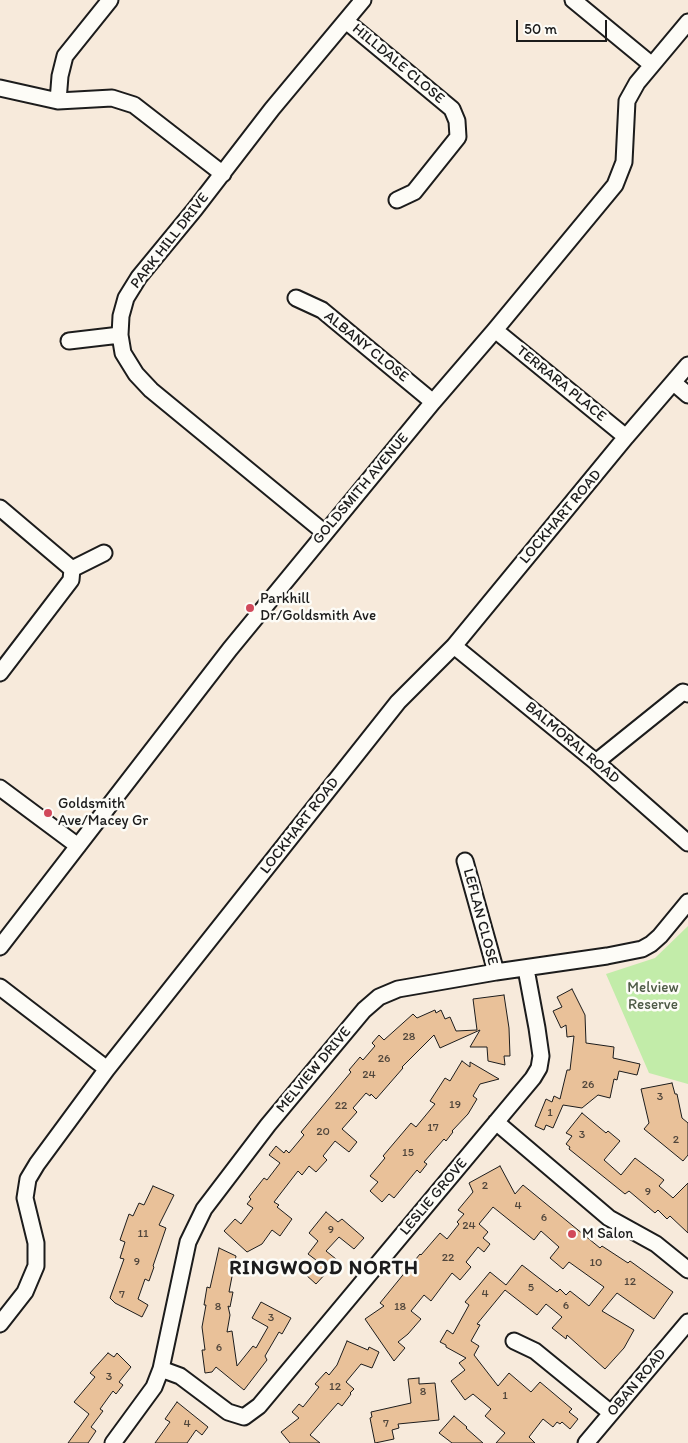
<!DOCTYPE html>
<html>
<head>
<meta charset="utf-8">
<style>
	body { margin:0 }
	#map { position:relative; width:688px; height:1443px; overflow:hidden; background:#f7eadb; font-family:Itim,sans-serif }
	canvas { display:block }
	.scale { position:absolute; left:516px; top:20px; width:91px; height:22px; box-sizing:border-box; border:2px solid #1c1c1c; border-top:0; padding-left:6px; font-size:15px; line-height:18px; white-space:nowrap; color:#1c1c1c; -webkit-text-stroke:4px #fdfcf7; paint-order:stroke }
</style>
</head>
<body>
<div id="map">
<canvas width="688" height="1443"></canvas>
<div class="scale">50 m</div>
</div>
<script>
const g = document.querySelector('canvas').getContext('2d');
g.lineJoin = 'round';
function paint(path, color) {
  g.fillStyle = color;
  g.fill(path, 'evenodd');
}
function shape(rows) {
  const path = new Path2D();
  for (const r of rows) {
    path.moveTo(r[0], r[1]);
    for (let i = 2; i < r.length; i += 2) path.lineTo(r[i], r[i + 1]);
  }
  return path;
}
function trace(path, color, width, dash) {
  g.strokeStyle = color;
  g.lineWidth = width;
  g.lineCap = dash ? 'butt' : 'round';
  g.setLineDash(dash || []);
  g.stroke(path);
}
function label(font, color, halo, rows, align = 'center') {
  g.font = font + ' Itim,sans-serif';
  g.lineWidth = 5;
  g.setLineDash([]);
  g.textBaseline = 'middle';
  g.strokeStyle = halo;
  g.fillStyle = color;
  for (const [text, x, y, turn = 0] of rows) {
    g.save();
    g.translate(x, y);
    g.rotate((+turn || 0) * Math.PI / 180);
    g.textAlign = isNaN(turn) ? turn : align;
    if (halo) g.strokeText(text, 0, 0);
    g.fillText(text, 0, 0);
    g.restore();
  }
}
const green = shape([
	[688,926,688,1084,649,1073,606,974,655,958]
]);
const building = shape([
	[572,989,585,1015,586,1043,614,1047,613,1058,640,1064,637,1075,619,1071,617,1080,614,1079,610,1098,598,1095,582,1108,563,1105,553,1128,546,1125,544,1130,535,1126,546,1099,552,1102,554,1096,560,1099,567,1070,570,1070,574,1036,567,1037,566,1025,561,1028,553,1011,562,1007,557,997,572,989],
	[504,995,509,1028,510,1056,504,1056,505,1065,488,1061,487,1047,470,1047,480,1030,440,1048,434,1035,402,1067,403,1068,376,1099,371,1094,370,1096,366,1093,353,1108,357,1112,342,1129,357,1142,349,1152,335,1141,323,1156,327,1160,316,1172,309,1166,302,1175,298,1171,274,1202,279,1205,277,1207,292,1219,280,1236,272,1230,262,1244,247,1252,224,1231,235,1219,241,1224,253,1208,247,1204,251,1199,249,1197,264,1178,267,1180,280,1163,269,1155,276,1146,284,1153,286,1150,289,1153,304,1135,301,1132,351,1072,349,1070,360,1057,363,1060,375,1046,372,1043,379,1035,384,1040,413,1014,417,1018,435,1010,436,1013,441,1010,445,1019,450,1017,456,1031,477,1030,473,999,504,995],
	[462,1061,470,1067,470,1062,499,1079,480,1084,473,1096,477,1099,468,1114,452,1131,453,1132,446,1141,444,1139,424,1162,427,1164,420,1173,417,1170,394,1198,389,1194,382,1202,370,1191,378,1182,370,1176,385,1158,383,1156,411,1123,416,1127,435,1104,430,1101,445,1078,450,1081,462,1061],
	[672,1083,675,1094,677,1094,682,1118,688,1123,688,1155,683,1161,644,1129,649,1123,641,1089,672,1083],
	[582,1113,606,1133,608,1131,620,1141,604,1160,621,1175,635,1158,664,1180,659,1186,673,1198,688,1183,688,1233,670,1216,667,1219,658,1210,655,1213,629,1191,625,1194,569,1149,570,1147,566,1144,572,1136,566,1133,582,1113],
	[500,1166,515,1194,523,1185,600,1248,602,1246,628,1263,630,1261,673,1292,654,1319,617,1293,602,1311,634,1330,624,1348,605,1369,567,1335,566,1339,552,1328,562,1317,546,1304,537,1315,505,1290,477,1324,480,1325,471,1341,479,1346,474,1355,498,1386,509,1373,531,1392,540,1382,572,1409,569,1412,578,1419,570,1429,562,1422,560,1424,557,1422,553,1427,543,1419,529,1437,535,1443,496,1443,505,1433,485,1416,491,1409,473,1394,465,1400,451,1381,465,1370,459,1363,466,1358,446,1347,446,1345,440,1342,447,1330,453,1334,469,1305,465,1302,490,1272,506,1285,522,1265,557,1292,560,1289,566,1295,570,1291,589,1306,604,1287,569,1262,563,1269,550,1258,559,1247,541,1231,534,1240,493,1207,479,1224,488,1232,483,1238,490,1244,484,1252,478,1247,466,1262,471,1267,460,1280,452,1273,431,1301,424,1295,411,1311,421,1319,408,1334,398,1342,405,1348,394,1361,365,1319,384,1306,380,1303,420,1254,421,1255,440,1233,447,1239,459,1224,457,1222,464,1214,458,1210,473,1192,469,1183,500,1166],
	[153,1186,174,1195,159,1225,166,1228,153,1266,154,1267,149,1281,145,1279,138,1299,148,1305,142,1317,115,1303,110,1298,124,1259,120,1258,125,1242,120,1240,129,1214,133,1216,139,1203,144,1205,153,1186],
	[326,1212,338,1222,342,1219,364,1238,354,1249,339,1237,326,1251,341,1263,332,1274,328,1271,316,1284,305,1274,316,1260,308,1254,318,1241,309,1233,326,1212],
	[219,1248,236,1256,229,1292,233,1292,230,1307,228,1306,230,1315,227,1332,232,1331,237,1366,253,1346,256,1348,268,1327,252,1318,261,1302,291,1318,282,1334,279,1332,265,1356,267,1360,244,1390,216,1367,212,1372,205,1373,202,1350,205,1350,202,1327,206,1305,204,1305,207,1287,210,1288,219,1248],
	[347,1341,368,1350,369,1347,379,1352,372,1368,361,1364,346,1382,354,1389,350,1393,351,1394,342,1406,338,1403,310,1435,320,1443,290,1443,281,1432,299,1418,292,1412,299,1404,303,1407,319,1387,315,1384,326,1372,329,1375,337,1365,347,1341],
	[108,1353,114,1357,117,1353,131,1367,119,1382,123,1385,116,1394,113,1391,100,1409,103,1411,91,1427,96,1431,88,1443,68,1443,89,1414,74,1402,95,1377,90,1373,108,1353],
	[419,1378,419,1384,435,1383,439,1420,398,1424,399,1428,392,1430,394,1439,375,1443,370,1418,372,1417,371,1412,411,1403,408,1379,419,1378],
	[177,1402,208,1427,202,1435,196,1430,187,1443,155,1443,170,1422,165,1419,177,1402],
	[454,1416,467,1427,466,1428,483,1443,452,1443,439,1433,454,1416]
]);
const minor = shape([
	[573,0,652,65],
	[346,21,452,109,457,121,458,137,414,192,397,200],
	[0,88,58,101,112,98,134,105,223,174],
	[58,101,60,76,65,56,110,0],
	[296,298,322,310,433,402],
	[495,330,626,437],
	[69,341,120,335],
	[674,383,688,395],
	[0,508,72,569],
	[325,533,151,390,136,374,123,353,120,335,121,316,126,298,139,277,195,209,272,109,363,0],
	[454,646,596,762,688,843],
	[0,673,71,580,72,569,104,553],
	[596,762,683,692,688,694],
	[0,788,78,846],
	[465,861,496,972],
	[0,947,230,649,433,402,495,330,615,185,624,162,627,101,637,83,688,22],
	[0,987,107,1069],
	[496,1122,609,1218,656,1244,688,1270],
	[0,1324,25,1292,36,1266,36,1243,25,1198,28,1179,37,1164,107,1069,398,702,454,646,626,437,688,365],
	[514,1341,535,1351,611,1413],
	[161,1369,180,1376,228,1412,244,1417,259,1406,533,1078,539,1068,541,1056,537,1028,526,969],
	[113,1443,154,1387,161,1369,188,1242,204,1209,268,1125,364,1010,379,997,398,989,496,972,607,956,642,949,651,944,660,936,688,902],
	[586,1443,688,1322]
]);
const markers = [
	[250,608,5,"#d1495b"],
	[48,813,5,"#d1495b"],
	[572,1234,5,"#d1495b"]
];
const numberNames = [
	["28",409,1037],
	["26",384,1059],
	["24",369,1075],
	["26",588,1085],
	["3",660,1097],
	["19",455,1105],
	["22",341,1106],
	["1",550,1113],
	["17",433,1128],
	["20",323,1132],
	["3",582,1135],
	["2",676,1140],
	["15",408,1153],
	["2",485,1186],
	["9",648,1192],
	["4",518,1206],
	["6",544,1218],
	["24",469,1226],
	["9",331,1230],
	["11",143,1234],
	["22",448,1258],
	["9",137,1262],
	["10",596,1263],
	["12",630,1282],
	["5",531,1288],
	["4",485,1294],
	["7",122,1295],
	["6",566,1306],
	["8",218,1307],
	["18",400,1307],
	["3",271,1318],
	["6",219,1348],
	["3",109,1377],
	["12",335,1387],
	["8",423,1392],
	["1",505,1396],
	["4",187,1424],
	["7",386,1424]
];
const streetNames = [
	["HILLDALE CLOSE",398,64,40],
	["PARK HILL DRIVE",170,241,-52],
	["ALBANY CLOSE",366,347,39],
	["TERRARA PLACE",561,384,39],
	["GOLDSMITH AVENUE",361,489,-50],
	["LOCKHART ROAD",561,517,-50],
	["BALMORAL ROAD",572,743,40],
	["LOCKHART ROAD",300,826,-52],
	["LEFLAN CLOSE",480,917,75],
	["MELVIEW DRIVE",314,1070,-50],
	["LESLIE GROVE",434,1197,-50],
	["OBAN ROAD",637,1383,-50]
];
const poiNames = [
	["Parkhill",260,599],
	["Dr/Goldsmith Ave",260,616],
	["Goldsmith",58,804],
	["Ave/Macey Gr",58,821],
	["M Salon",582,1234]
];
const parkNames = [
	["Melview",653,988],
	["Reserve",653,1005]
];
const districtNames = [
	["RINGWOOD NORTH",324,1269]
];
paint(green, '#c2eca9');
paint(building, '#e9c199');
trace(building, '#1c1c1c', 1);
trace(minor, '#1c1c1c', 19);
trace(minor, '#fdfcf7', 15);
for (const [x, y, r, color] of markers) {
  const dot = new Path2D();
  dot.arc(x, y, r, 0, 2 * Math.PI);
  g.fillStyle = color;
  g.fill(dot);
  trace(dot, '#fdfcf7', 2);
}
label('12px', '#4f453b', null, numberNames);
label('15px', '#1c1c1c', '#fdfcf7', streetNames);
label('15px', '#1c1c1c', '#fdfcf7', poiNames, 'left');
label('15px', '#4e5a46', '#fdfcf7', parkNames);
g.letterSpacing = '1px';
label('bold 20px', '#1c1c1c', '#fdfcf7', districtNames);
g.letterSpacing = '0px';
</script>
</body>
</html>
